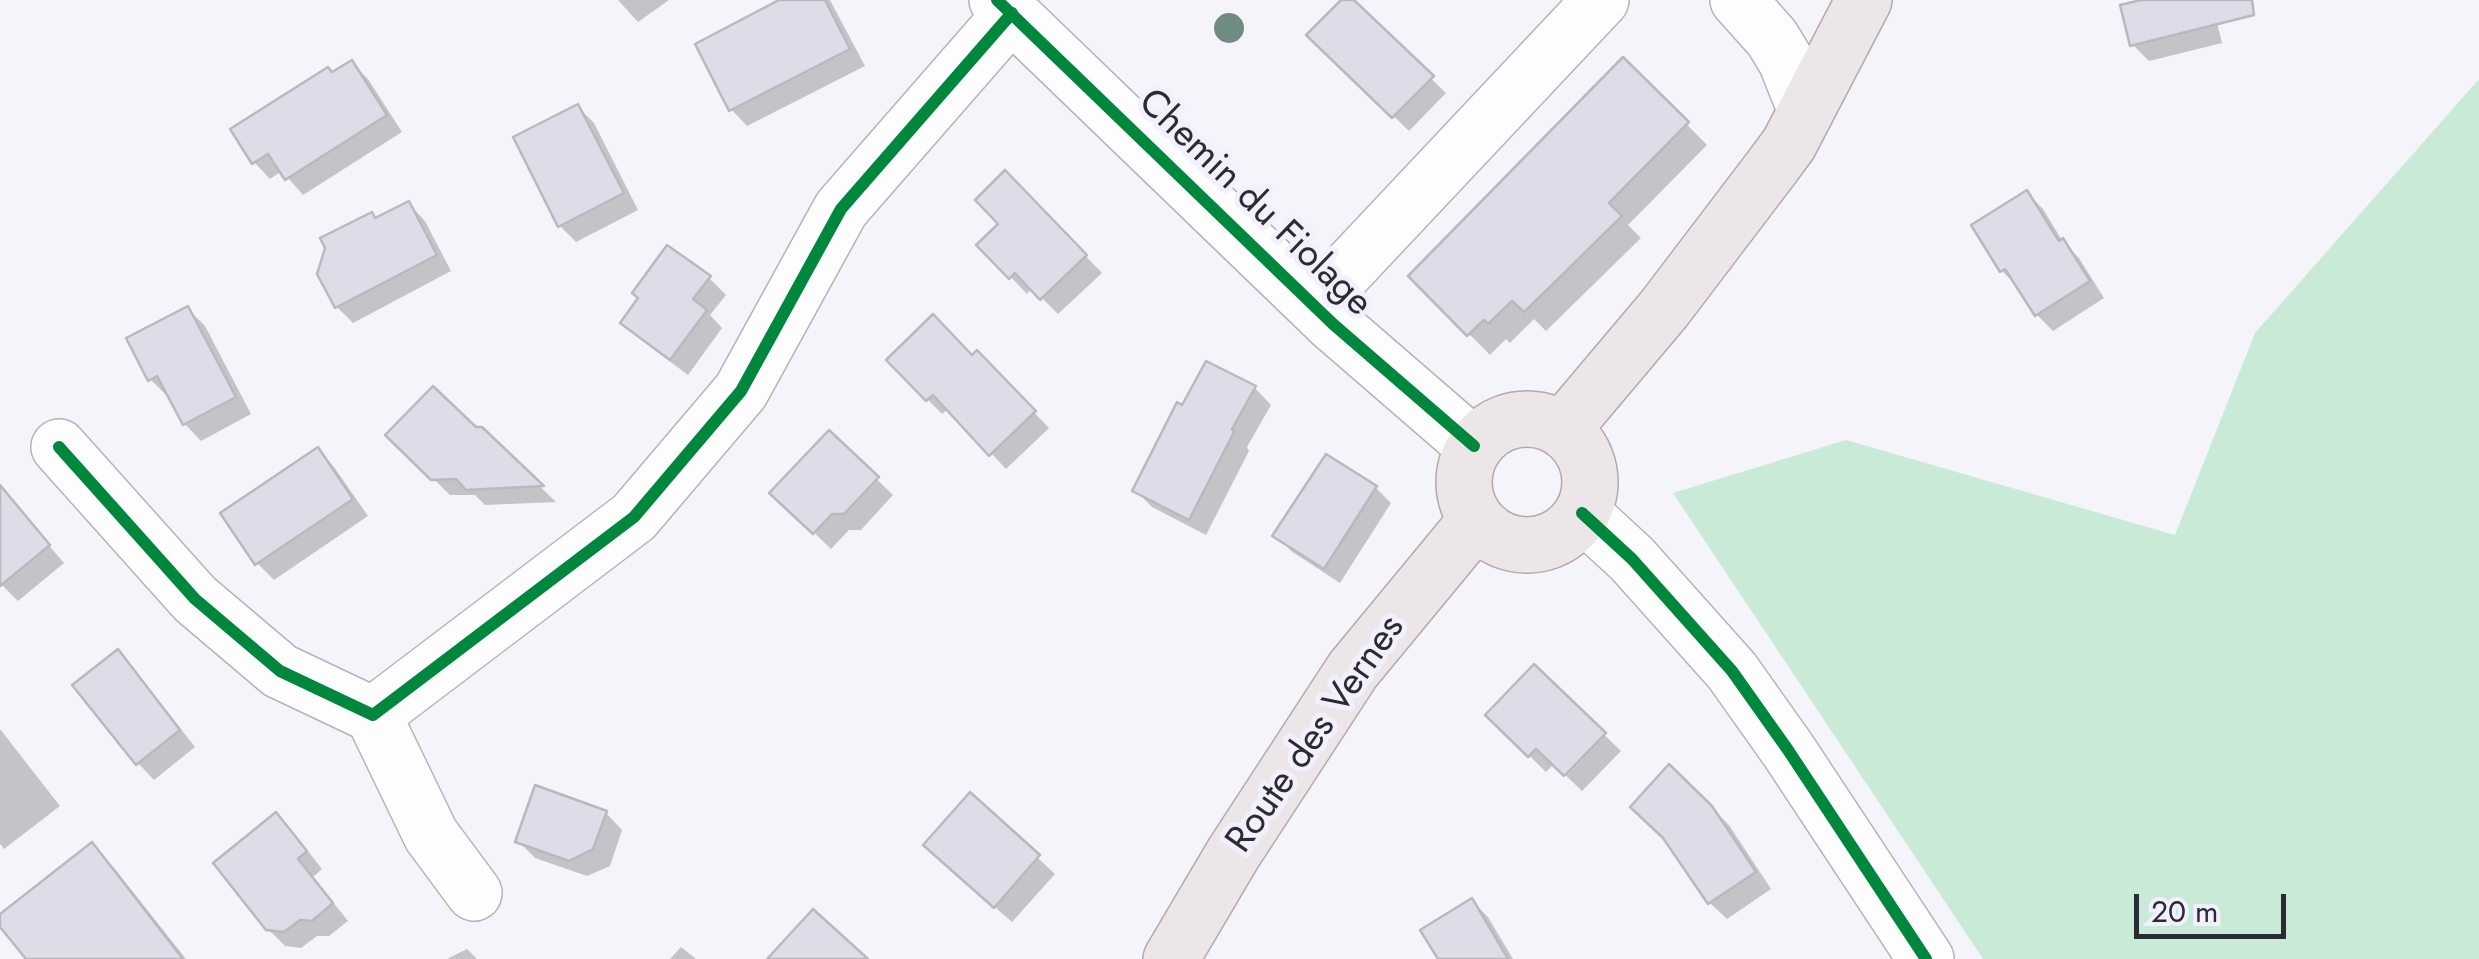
<!DOCTYPE html>
<html>
<head>
<meta charset="utf-8">
<style>
	body { margin:0 }
	#map { position:relative; width:2479px; height:959px; overflow:hidden; background:#f5f4fa; font-family:Jost,sans-serif }
	canvas { display:block }
	.scale { position:absolute; left:2134px; top:894px; width:152px; height:45px; box-sizing:border-box; border:5px solid #2c2a33; border-top:0; padding-left:12px; font-size:30px; line-height:35px; white-space:nowrap; color:#2c2a33; -webkit-text-stroke:8px #f3f0fe; paint-order:stroke }
</style>
</head>
<body>
<div id="map">
<canvas width="2479" height="959"></canvas>
<div class="scale">20 m</div>
</div>
<script>
const g = document.querySelector('canvas').getContext('2d');
g.lineJoin = 'round';
function paint(path, color) {
  g.fillStyle = color;
  g.fill(path, 'evenodd');
}
function shape(rows) {
  const path = new Path2D();
  for (const r of rows) {
    if (r.length === 3) {
      path.moveTo(r[0] + r[2], r[1]);
      path.arc(r[0], r[1], r[2], 0, 2 * Math.PI);
      continue;
    }
    path.moveTo(r[0], r[1]);
    for (let i = 2; i < r.length; i += 2) path.lineTo(r[i], r[i + 1]);
  }
  return path;
}
function trace(path, color, width, dash) {
  g.strokeStyle = color;
  g.lineWidth = width;
  g.lineCap = dash ? 'butt' : 'round';
  g.setLineDash(dash || []);
  g.stroke(path);
}
function label(font, color, halo, rows, align = 'center') {
  g.font = font + ' Jost,sans-serif';
  g.lineWidth = 10;
  g.setLineDash([]);
  g.textBaseline = 'middle';
  g.strokeStyle = halo;
  g.fillStyle = color;
  for (const [text, x, y, turn = 0] of rows) {
    g.save();
    g.translate(x, y);
    g.rotate((+turn || 0) * Math.PI / 180);
    g.textAlign = isNaN(turn) ? turn : align;
    if (halo) g.strokeText(text, 0, 0);
    g.fillText(text, 0, 0);
    g.restore();
  }
}
const green = shape([
	[2479,79,2479,959,1983,959,1673,493,1846,440,2175,535,2255,333]
]);
const shadow = shape([
	[618,0,669,0,638,22],
	[785,0,830,0,865,66,747,126,731,109],
	[1344,0,1350,0,1446,93,1409,131,1310,35],
	[2151,0,2207,0,2213,6,2222,43,2149,61,2132,44],
	[1623,60,1707,145,1628,225,1641,238,1546,331,1534,319,1510,343,1506,339,1490,355,1411,276],
	[351,63,368,79,402,132,303,195,282,171,270,179,254,162],
	[578,107,594,123,638,210,576,242,560,226],
	[1005,174,1102,273,1058,314,1032,288,1027,294,980,245,1001,224],
	[2027,193,2043,209,2063,242,2079,258,2104,298,2053,331,2037,315,2018,287,2002,271,1974,226],
	[409,204,425,221,451,271,353,323,337,307,377,220],
	[709,278,726,295,710,315,722,328,688,375,640,339,623,323,641,299],
	[188,309,205,326,251,414,201,441,185,424,169,395,167,396,150,379],
	[977,353,1049,428,1006,469,949,408,942,414,889,360,972,359],
	[1207,364,1255,388,1271,405,1247,447,1249,451,1206,535,1152,507,1135,490],
	[481,429,556,502,485,505,475,495,450,495,389,435],
	[829,433,893,495,861,530,849,530,831,549,773,493],
	[318,451,334,467,368,516,274,580,257,563],
	[0,488,64,563,18,601,0,583],
	[1376,488,1391,503,1340,583,1291,551,1276,535],
	[117,653,134,669,195,747,154,780,138,763],
	[1534,667,1621,751,1582,791,1554,764,1546,772,1488,715],
	[0,729,60,806,4,849,0,844],
	[1669,767,1729,825,1771,889,1727,919,1710,903,1667,839],
	[970,795,1055,874,1012,922,942,861],
	[606,813,622,830,610,866,587,876,535,858,518,841],
	[276,816,293,832,322,869,313,877,348,921,329,936,317,936,301,948,285,946,267,928],
	[92,846,115,869,186,959,29,959,0,923,0,917],
	[1472,901,1488,917,1513,959,1441,959],
	[681,947,696,959,670,959],
	[467,949,477,959,447,959]
]);
const building = shape([
	[779,0,825,0,850,49,729,111,695,44,779,0],
	[1341,0,1354,0,1434,76,1392,118,1306,35,1341,0],
	[2141,0,2252,0,2254,15,2130,46,2120,5,2141,0],
	[1623,57,1689,122,1609,203,1622,216,1552,285,1524,312,1512,301,1488,324,1484,320,1467,336,1408,276,1623,57],
	[352,60,387,115,285,180,268,154,252,164,230,129,328,67,332,72,352,60],
	[578,104,624,193,558,227,513,137,578,104],
	[1005,170,1087,255,1040,300,1015,273,1009,279,976,245,998,224,975,200,1005,170],
	[2027,190,2059,241,2063,238,2090,281,2035,316,2005,269,2000,272,1971,225,2027,190],
	[409,201,437,255,335,308,317,274,325,248,320,238,372,212,375,218,409,201],
	[667,245,711,276,693,299,707,310,670,360,620,323,638,298,632,293,667,245],
	[188,306,236,397,183,425,157,376,148,381,126,338,188,306],
	[933,314,972,355,977,350,1036,411,989,456,933,395,926,401,886,360,933,314],
	[1206,361,1256,386,1232,429,1234,432,1189,520,1132,491,1177,402,1182,405,1206,361],
	[433,386,476,427,482,427,544,486,466,490,456,479,431,480,385,435,433,386],
	[829,430,879,477,844,514,832,514,813,534,769,493,829,430],
	[318,447,353,499,255,565,220,513,318,447],
	[1326,454,1377,486,1324,569,1272,536,1326,454],
	[0,485,50,545,0,586,0,485],
	[118,649,180,730,136,765,72,685,118,649],
	[1534,664,1606,733,1564,776,1536,749,1528,757,1485,715,1534,664],
	[1669,764,1712,806,1756,872,1708,904,1663,838,1630,807,1669,764],
	[535,785,607,811,593,849,569,861,515,842,535,785],
	[970,792,1040,855,994,908,923,845,970,792],
	[276,812,307,851,298,859,333,903,312,921,300,920,284,932,266,930,213,863,276,812],
	[92,842,183,959,26,959,0,927,0,914,92,842],
	[1472,898,1508,959,1438,959,1420,930,1472,898],
	[813,909,868,959,767,959,813,909]
]);
const minor = shape([
	[997,0,1333,324,1474,446],
	[1738,0,1772,38,1786,61,1806,111],
	[1314,305,1601,0],
	[59,447,195,599,280,671,373,715,634,517,741,391,841,209,1012,13],
	[1582,513,1632,559,1732,671,1788,750,1926,959],
	[373,715,431,835,474,893]
]);
const major = shape([
	[1527,482,63],
	[1562,430,1664,309,1772,167,1789,144,1864,0],
	[1171,959,1233,854,1353,670,1476,521]
]);
const cycleway = shape([
	[997,0,1333,324,1474,446],
	[59,447,195,599,280,671,373,715,634,517,741,391,841,209,1012,13],
	[1582,513,1632,559,1732,671,1788,750,1926,959]
]);
const trees = [
	[1229,28]
];
const streetNames = [
	["Chemin du Fiolage",1254,204,44],
	["Route des Vernes",1317,735,-55]
];
paint(green, '#caead8');
paint(shadow, '#0003');
paint(building, '#dfdbe8');
trace(building, '#bab8bf', 2.5);
trace(minor, '#b4b3b9', 58);
trace(major, '#b3a8ad', 58);
trace(minor, '#fefdfe', 55);
trace(major, '#ece6e8', 55);
trace(cycleway, '#00873e', 12);
g.fillStyle = '#708b81';
for (const [x, y] of trees) {
  g.beginPath();
  g.arc(x, y, 15, 0, 2 * Math.PI);
  g.fill();
}
label('38px', '#2c2a33', '#f3f0fe', streetNames);
</script>
</body>
</html>
